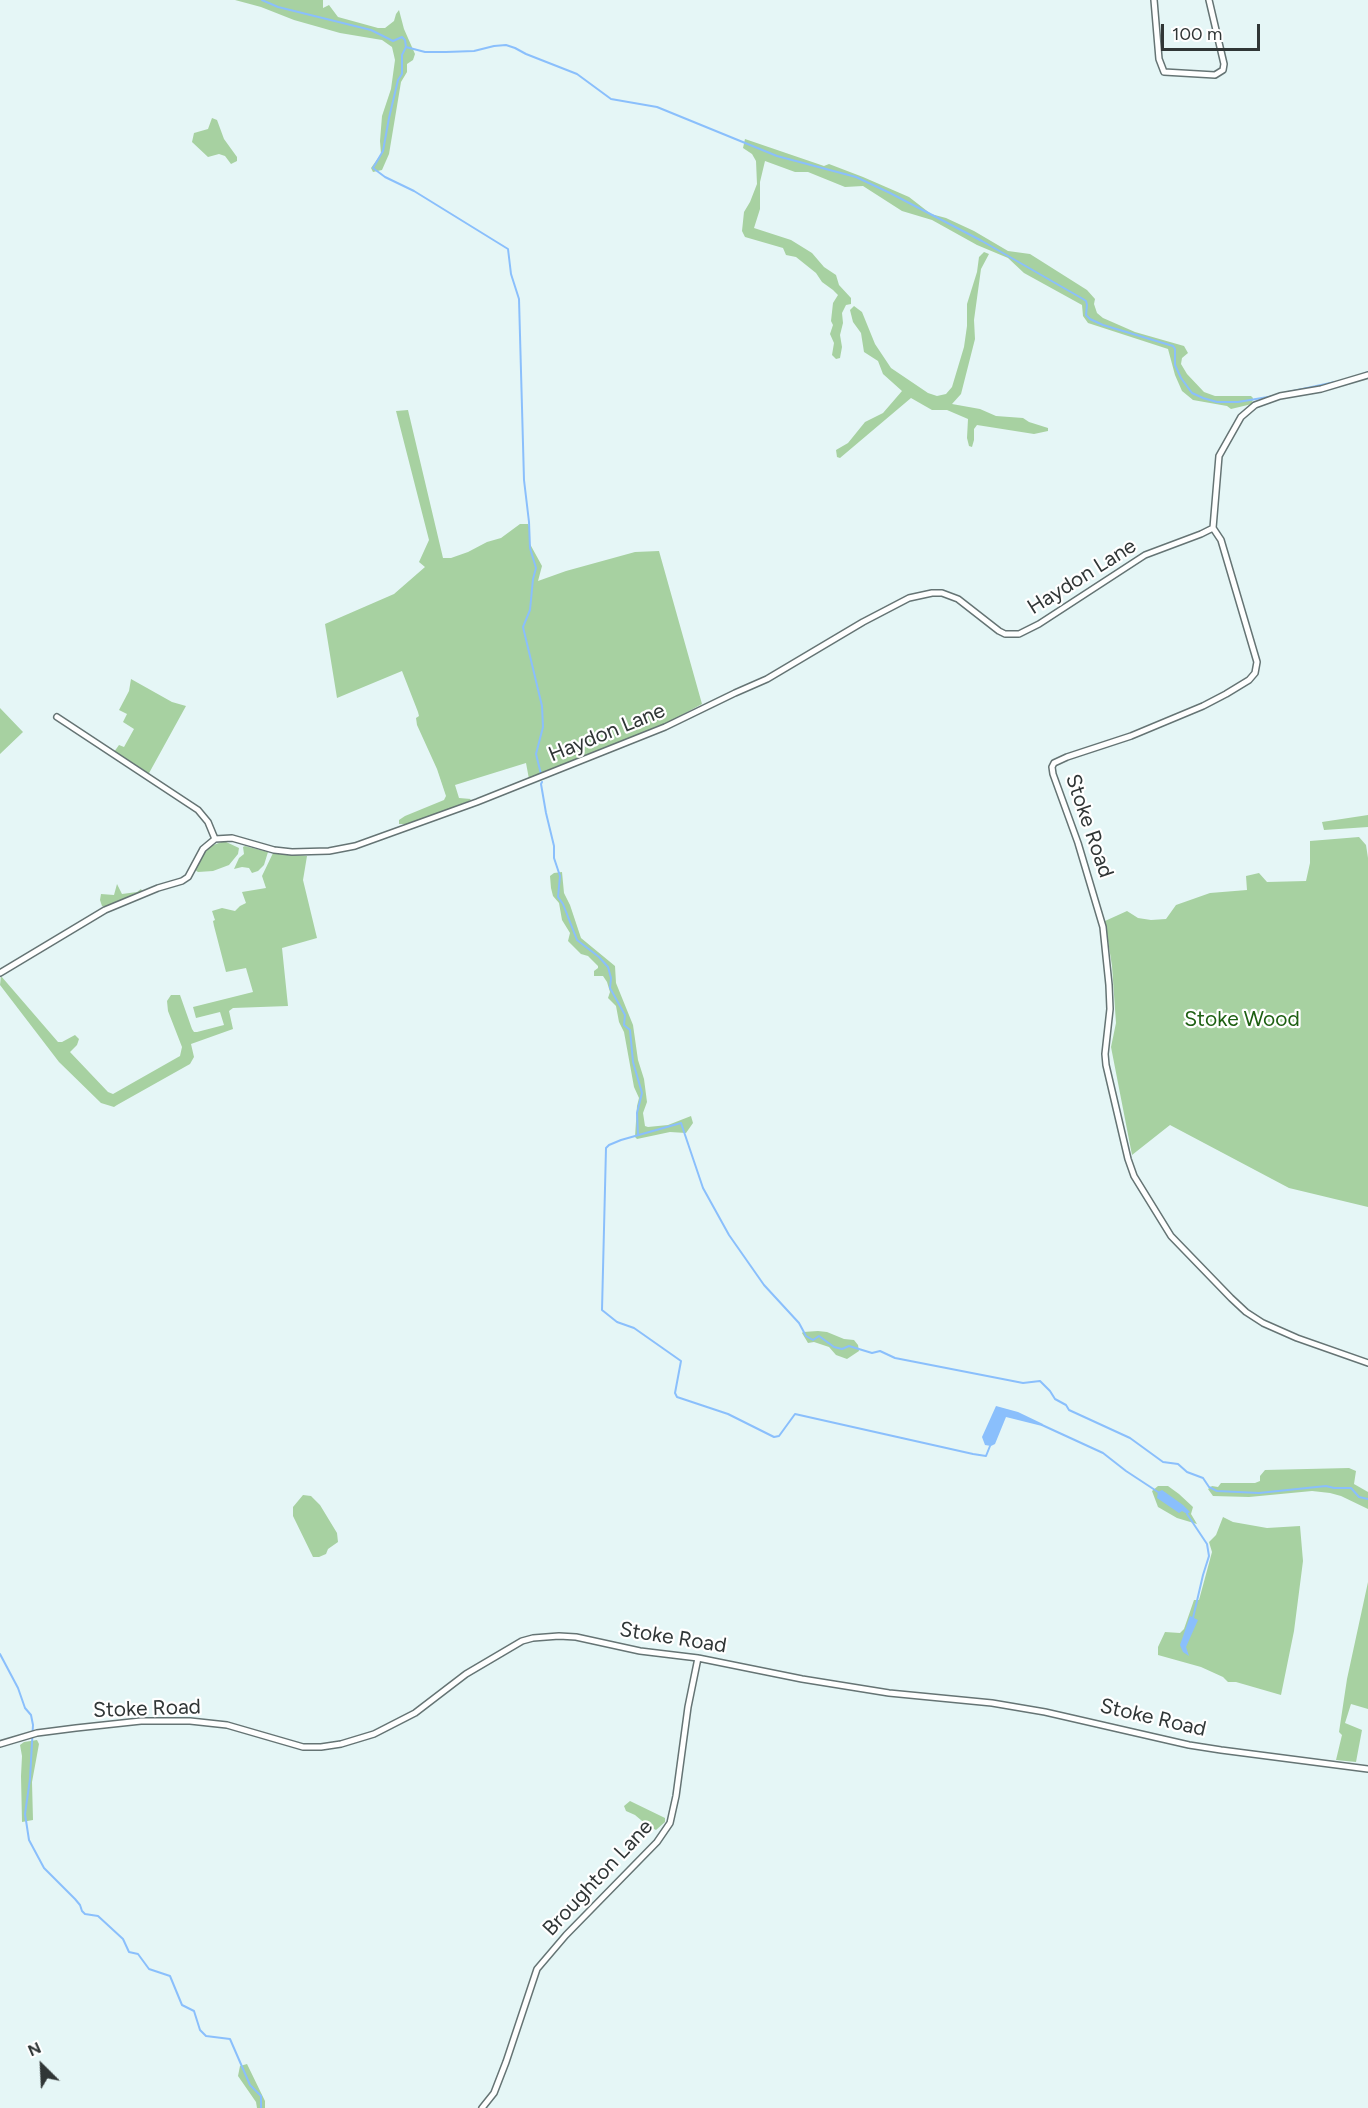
<!DOCTYPE html>
<html>
<head>
<meta charset="utf-8">
<style>
	body { margin:0 }
	#map { position:relative; width:1368px; height:2108px; overflow:hidden; background:#e5f6f6; font-family:Figtree,sans-serif }
	canvas { display:block }
	.north { position:absolute; left:12px; top:2036px; width:60px; height:60px; -webkit-text-stroke:4px #fff; paint-order:stroke; rotate:336deg; font-size:16px; font-weight:700; line-height:24px; text-align:center; color:#303636 }
	.north::after { content:''; display:block; margin:auto; width:21px; height:27px; background:#303636; clip-path:polygon(50% 0,100% 100%,50% 72%,0 100%) }
	.scale { position:absolute; left:1161px; top:24px; width:99px; height:27px; box-sizing:border-box; border:3px solid #303636; border-top:0; padding-left:8px; font-size:18px; line-height:21px; white-space:nowrap; color:#303636; -webkit-text-stroke:4px #fff; paint-order:stroke }
</style>
</head>
<body>
<div id="map">
<canvas width="1368" height="2108"></canvas>
<div class="north">N</div>
<div class="scale">100 m</div>
</div>
<script>
const g = document.querySelector('canvas').getContext('2d');
g.lineJoin = 'round';
function paint(path, color) {
  g.fillStyle = color;
  g.fill(path, 'evenodd');
}
function shape(rows) {
  const path = new Path2D();
  for (const r of rows) {
    path.moveTo(r[0], r[1]);
    for (let i = 2; i < r.length; i += 2) path.lineTo(r[i], r[i + 1]);
  }
  return path;
}
function trace(path, color, width, dash) {
  g.strokeStyle = color;
  g.lineWidth = width;
  g.lineCap = dash ? 'butt' : 'round';
  g.setLineDash(dash || []);
  g.stroke(path);
}
function label(font, color, halo, rows, align = 'center') {
  g.font = font + ' Figtree,sans-serif';
  g.lineWidth = 4.5;
  g.setLineDash([]);
  g.textBaseline = 'middle';
  g.strokeStyle = halo;
  g.fillStyle = color;
  for (const [text, x, y, turn = 0] of rows) {
    g.save();
    g.translate(x, y);
    g.rotate((+turn || 0) * Math.PI / 180);
    g.textAlign = isNaN(turn) ? turn : align;
    if (halo) g.strokeText(text, 0, 0);
    g.fillText(text, 0, 0);
    g.restore();
  }
}
const green = shape([
	[235,0,323,0,323,8,329,5,338,17,378,28,385,28,394,21,396,14,399,10,404,29,415,54,413,60,407,64,407,72,401,82,389,154,382,170,373,172,371,168,381,154,380,141,382,116,391,89,395,60,392,47,382,40,340,33,294,20,261,7],
	[212,118,217,120,224,139,237,157,237,161,231,164,225,156,219,154,208,157,192,142,194,133,208,129],
	[745,139,824,166,829,164,863,177,909,197,931,214,946,218,974,231,1008,251,1030,254,1087,290,1095,299,1094,304,1097,313,1103,318,1135,332,1184,346,1188,353,1182,358,1181,364,1187,374,1204,392,1215,396,1251,396,1253,398,1252,404,1231,409,1227,406,1193,400,1182,391,1175,375,1168,349,1088,323,1083,316,1082,305,1024,273,1008,258,977,245,932,220,902,211,863,186,845,187,808,172,795,172,765,161,760,182,760,209,754,228,791,240,812,253,824,267,836,275,839,285,851,298,851,304,846,305,842,313,843,323,840,335,842,347,840,358,836,359,832,355,834,343,830,334,833,325,831,321,833,303,838,295,833,290,822,282,816,273,796,257,786,255,783,248,745,237,742,231,744,212,750,202,757,184,756,161,752,154,743,148],
	[984,252,989,254,981,269,974,320,975,339,961,394,952,404,980,409,996,416,1023,418,1029,422,1048,428,1048,431,1034,434,977,425,974,429,974,440,972,447,969,446,967,438,968,419,947,410,932,410,911,398,840,458,837,457,836,450,848,443,865,422,883,413,902,391,883,374,878,361,864,352,861,333,853,322,850,310,854,306,862,312,875,344,891,368,928,393,937,396,946,394,952,387,964,347,967,326,967,304,977,272,979,257],
	[408,410,443,558,451,558,468,552,487,542,501,538,520,524,528,524,530,529,530,544,542,566,538,581,566,571,635,552,659,551,702,704,663,725,529,779,526,763,455,785,459,798,471,799,469,801,410,824,399,824,399,820,405,816,444,800,446,796,437,769,417,725,416,718,419,716,418,712,402,671,337,698,325,624,394,594,425,567,419,562,429,540,396,411],
	[131,679,172,702,186,706,148,775,114,752,119,745,124,747,134,729,123,722,127,714,119,710,129,691],
	[0,708,23,732,0,754],
	[1368,815,1368,827,1324,830,1322,822],
	[1359,837,1366,845,1368,858,1368,1207,1289,1188,1170,1125,1132,1155,1111,1047,1116,1023,1112,966,1105,921,1127,911,1138,918,1151,920,1166,919,1176,905,1210,893,1247,890,1246,876,1259,873,1267,882,1306,881,1310,863,1310,841],
	[224,841,239,848,238,854,229,865,213,871,198,872,195,870,201,856,211,846],
	[245,846,268,852,264,865,258,871,252,873,249,868,242,867,234,869,239,858,244,854,243,847],
	[273,853,307,856,303,880,317,938,282,948,288,1006,233,1008,229,1011,233,1029,191,1044,194,1057,190,1064,117,1105,114,1107,101,1103,59,1062,0,985,1,976,58,1042,62,1042,75,1035,79,1039,77,1045,70,1052,108,1092,113,1094,180,1056,182,1047,168,1011,167,1001,171,995,180,995,192,1029,194,1032,197,1032,224,1025,220,1012,196,1018,193,1007,253,992,246,968,226,972,214,926,213,921,215,920,212,911,222,908,235,911,240,906,246,903,242,892,266,888,262,876],
	[562,872,564,893,570,905,581,938,615,966,616,983,633,1025,638,1060,644,1079,647,1102,643,1113,645,1126,648,1127,668,1125,691,1116,693,1123,686,1133,670,1132,637,1139,635,1137,637,1106,639,1098,634,1087,624,1032,619,1022,616,1006,608,998,610,992,607,982,603,976,594,976,594,971,598,968,598,966,588,956,581,954,568,941,570,933,562,920,559,903,553,896,551,888,550,876,554,873],
	[117,884,122,894,137,892,141,889,142,891,106,907,102,906,100,900,101,894,114,895],
	[818,1331,827,1332,844,1339,854,1340,858,1345,859,1351,847,1359,836,1355,829,1347,814,1342,808,1343,802,1333,803,1332],
	[1349,1468,1356,1471,1354,1484,1368,1492,1368,1509,1341,1496,1330,1493,1312,1491,1249,1497,1213,1496,1208,1489,1212,1486,1218,1487,1221,1483,1255,1483,1260,1481,1260,1476,1265,1470],
	[1158,1486,1168,1486,1179,1494,1193,1507,1191,1514,1197,1524,1177,1518,1158,1507,1152,1491],
	[303,1495,311,1496,320,1505,337,1533,338,1542,328,1549,326,1554,319,1557,313,1557,293,1516,293,1507],
	[1223,1517,1233,1522,1267,1528,1300,1526,1303,1561,1294,1631,1281,1695,1236,1682,1228,1682,1223,1677,1201,1667,1158,1655,1158,1647,1165,1632,1180,1633,1184,1629,1194,1600,1199,1600,1212,1552,1209,1542,1216,1535],
	[1368,1582,1368,1709,1351,1704,1345,1723,1362,1730,1356,1762,1336,1760,1342,1735,1339,1732,1347,1679],
	[37,1740,39,1744,32,1782,33,1820,22,1822,21,1776,22,1756,20,1745,24,1742],
	[630,1801,665,1818,665,1822,656,1830,648,1826,635,1815,626,1811,624,1806],
	[247,2064,265,2101,265,2108,257,2108,256,2102,238,2076,240,2066]
]);
const water = shape([
	[996,1406,1018,1412,1043,1424,1042,1426,1006,1417,995,1444,991,1446,985,1445,982,1437],
	[1162,1490,1183,1505,1190,1512,1187,1514,1182,1511,1179,1513,1157,1498,1158,1492],
	[1190,1616,1198,1620,1186,1647,1189,1656,1183,1652,1180,1645]
]);
const stream = shape([
	[262,0,278,7,371,30,393,41,402,37,405,40,406,47,402,55,402,74,398,80,389,118,383,151,373,168,385,177,414,191,508,249,511,274,519,299,524,480,529,522,530,548,536,568,533,579,530,610,523,627,542,706,543,727,536,754,541,774],
	[406,47,425,52,446,52,474,51,494,46,506,45,515,48,526,54,577,74,611,99,657,107,777,156,856,177,890,193,982,241,1083,299,1086,301,1087,305,1086,315,1090,319,1103,325,1173,346,1175,349,1175,365,1181,378,1192,393,1203,398,1217,402,1238,402,1274,396],
	[1361,375,1368,372],
	[1279,394,1335,382],
	[542,782,541,784,546,813,554,846,554,858,560,876,558,897,563,904,577,940,599,957,608,967,611,978,610,988,625,1015,624,1025,630,1030,633,1062,642,1093,637,1113,638,1135],
	[1042,1425,1103,1453,1126,1471,1158,1492],
	[990,1446,986,1456,973,1454,795,1414,779,1436,774,1437,728,1414,677,1397,675,1393,681,1361,634,1328,617,1322,602,1310,606,1148,609,1145,621,1140,681,1123,703,1188,729,1235,764,1285,799,1323,806,1336,813,1340,819,1336,834,1347,842,1349,849,1346,872,1353,880,1351,895,1358,1023,1383,1040,1381,1050,1391,1055,1399,1066,1405,1069,1410,1130,1438,1163,1462,1178,1464,1187,1472,1203,1478,1209,1487,1217,1491,1259,1493,1326,1486,1334,1488,1351,1488,1359,1497,1368,1499],
	[1187,1514,1207,1544,1209,1556,1203,1575,1193,1618],
	[0,1654,18,1688,25,1708,31,1715,33,1725,30,1779,25,1814,29,1840,44,1868,75,1899,80,1905,82,1911,85,1914,98,1916,123,1939,129,1952,138,1954,149,1969,170,1976,182,2005,194,2011,200,2030,206,2036,230,2039,250,2085,261,2096,261,2108]
]);
const minor = shape([
	[1154,0,1159,59,1164,72,1215,75,1223,70,1224,64,1209,0],
	[1368,375,1321,389,1280,396,1255,405,1241,417,1219,456,1213,528,1221,540,1257,662,1255,673,1249,680,1226,694,1203,706,1131,736,1067,757,1054,763,1052,767,1053,774,1078,843,1103,927,1109,985,1110,1009,1105,1054,1106,1065,1128,1159,1134,1176,1171,1236,1231,1298,1246,1312,1263,1323,1297,1338,1368,1363],
	[57,717,198,810,208,822,215,839],
	[0,973,105,910,158,888,182,881,188,877,203,849,215,839,232,838,274,850,292,852,329,851,355,846,477,802,665,727,735,693,767,679,863,622,909,598,932,593,942,593,958,599,999,631,1005,634,1019,634,1039,624,1145,555,1201,534,1213,528],
	[0,1744,37,1733,76,1728,141,1721,190,1721,227,1725,303,1747,321,1747,341,1744,374,1734,415,1713,466,1674,522,1641,533,1638,559,1636,576,1637,640,1651,698,1658,802,1679,889,1693,992,1703,1045,1712,1189,1745,1221,1750,1368,1769],
	[482,2108,494,2093,506,2062,537,1969,566,1935,657,1842,670,1823,676,1796,688,1707,698,1658]
]);
const streetNames = [
	["Haydon Lane",1082,577,-32],
	["Haydon Lane",607,733,-22],
	["Stoke Road",1089,826,71],
	["Stoke Road",673,1638,9],
	["Stoke Road",147,1709,-2],
	["Stoke Road",1153,1718,13],
	["Broughton Lane",598,1878,-47]
];
const parkNames = [
	["Stoke Wood",1242,1020]
];
paint(green, '#a7d1a1');
paint(water, '#8abffc');
trace(stream, '#8abffc', 2);
trace(minor, '#657474', 8);
trace(minor, '#fff', 5);
label('21px', '#303636', '#fff', streetNames);
label('21px', '#1e6013', '#fff', parkNames);
</script>
</body>
</html>
